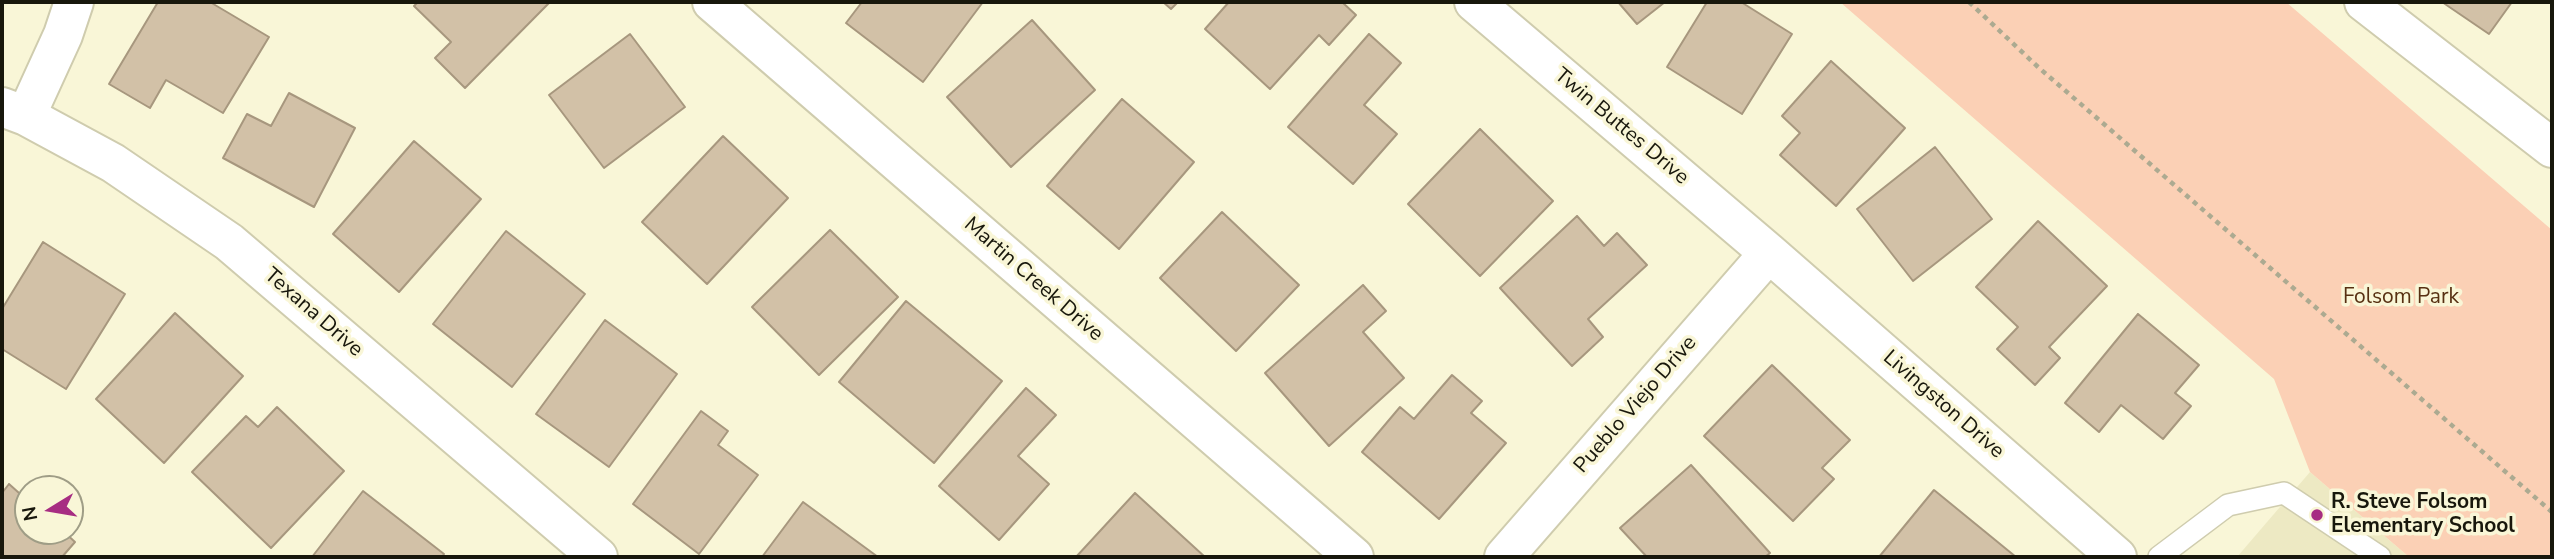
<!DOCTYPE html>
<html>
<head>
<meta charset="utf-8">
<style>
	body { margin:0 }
	#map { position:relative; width:2554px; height:559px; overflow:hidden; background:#f9f6d7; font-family:"Nunito Sans",sans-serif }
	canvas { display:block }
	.frame { position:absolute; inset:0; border:4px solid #18170c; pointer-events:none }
	.north { position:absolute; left:14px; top:475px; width:70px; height:70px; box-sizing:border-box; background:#f9f6d7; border:2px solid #9f9d86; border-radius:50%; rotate:259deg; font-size:19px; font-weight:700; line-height:28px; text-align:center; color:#18170c }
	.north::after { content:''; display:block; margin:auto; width:24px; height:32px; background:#a72d82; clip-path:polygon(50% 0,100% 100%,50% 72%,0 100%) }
</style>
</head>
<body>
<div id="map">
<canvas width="2554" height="559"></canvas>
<div class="frame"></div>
<div class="north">N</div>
</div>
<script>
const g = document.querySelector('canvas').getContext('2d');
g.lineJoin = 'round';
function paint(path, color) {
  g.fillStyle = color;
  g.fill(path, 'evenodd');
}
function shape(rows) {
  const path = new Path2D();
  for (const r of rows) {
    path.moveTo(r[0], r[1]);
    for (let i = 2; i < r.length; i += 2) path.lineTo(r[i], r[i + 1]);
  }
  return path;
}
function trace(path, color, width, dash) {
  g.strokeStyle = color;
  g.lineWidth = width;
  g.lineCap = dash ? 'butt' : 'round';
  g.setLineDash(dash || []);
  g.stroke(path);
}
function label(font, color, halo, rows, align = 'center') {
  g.font = font + ' "Nunito Sans",sans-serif';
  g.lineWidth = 7;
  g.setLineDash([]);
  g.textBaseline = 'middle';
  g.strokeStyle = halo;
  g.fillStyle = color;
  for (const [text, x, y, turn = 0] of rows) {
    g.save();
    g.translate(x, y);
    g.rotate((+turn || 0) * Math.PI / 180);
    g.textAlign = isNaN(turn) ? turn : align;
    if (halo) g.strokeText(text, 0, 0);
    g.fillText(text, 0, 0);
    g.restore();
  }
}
const built = shape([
	[2310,472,2409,557,2237,557]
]);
const green = shape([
	[1840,2,2286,2,2552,230,2552,557,2409,557,2310,472,2274,379]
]);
const building = shape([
	[158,2,210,2,269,37,223,113,166,80,150,108,109,84,158,2],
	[418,2,550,2,465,88,435,58,451,42,414,6,418,2],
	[862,2,983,2,923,82,846,23,862,2],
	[1163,2,1178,2,1171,9,1163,2],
	[1229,2,1342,2,1356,15,1329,45,1319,35,1270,89,1205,29,1229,2],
	[1618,2,1665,2,1637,24,1618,2],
	[1707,2,1741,2,1792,34,1742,114,1667,67,1707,2],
	[2442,2,2512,2,2489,34,2442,2],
	[1032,20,1095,90,1011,167,947,97,1032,20],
	[630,34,685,107,604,168,549,95,630,34],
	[1369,34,1401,63,1364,105,1397,134,1353,184,1288,127,1369,34],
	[1831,61,1905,128,1836,206,1780,155,1800,133,1782,116,1831,61],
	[289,93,355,128,314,207,223,158,247,114,271,126,289,93],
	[1122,99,1194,162,1119,249,1047,186,1122,99],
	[1480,129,1553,201,1480,276,1408,204,1480,129],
	[723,136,788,198,707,284,642,222,723,136],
	[414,141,481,199,399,292,333,234,414,141],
	[1935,147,1992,219,1913,281,1857,209,1935,147],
	[1222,212,1299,285,1236,351,1160,278,1222,212],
	[1577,216,1604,246,1617,233,1647,265,1588,319,1603,337,1572,366,1500,288,1577,216],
	[2038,221,2107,286,2049,347,2060,358,2035,385,1997,349,2018,327,1976,287,2038,221],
	[830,230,898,297,819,375,752,307,830,230],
	[506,231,585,294,512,387,433,324,506,231],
	[43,242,125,294,66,389,2,349,2,309,43,242],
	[1363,285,1386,311,1363,332,1404,378,1329,446,1265,373,1363,285],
	[906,301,1002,381,934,463,839,382,906,301],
	[175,313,243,376,164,463,96,399,175,313],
	[2138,314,2199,365,2175,393,2191,406,2163,439,2121,405,2099,432,2065,403,2138,314],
	[605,320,677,374,609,467,536,414,605,320],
	[1772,365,1850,440,1822,468,1834,479,1793,521,1704,436,1772,365],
	[1452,375,1482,401,1471,413,1506,443,1439,519,1362,452,1400,407,1414,419,1452,375],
	[1026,388,1056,415,1018,456,1049,484,999,540,939,486,1026,388],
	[277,407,344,471,271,548,192,472,246,416,258,427,277,407],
	[701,411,728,431,718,445,758,475,699,554,633,504,701,411],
	[1691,465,1770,553,1765,557,1647,557,1620,528,1691,465],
	[9,484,28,501,28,531,63,531,75,542,62,557,2,557,2,493,9,484],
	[1934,490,2016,557,1879,557,1934,490],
	[363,491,444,554,442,557,312,557,363,491],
	[1135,493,1205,557,1076,557,1135,493],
	[803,502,878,557,762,557,803,502]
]);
const path = shape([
	[1969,2,2038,67,2552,512]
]);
const service = shape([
	[2159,557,2228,505,2284,493,2380,557]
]);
const minor = shape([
	[712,2,1354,557],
	[1474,2,1769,253,2117,557],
	[2364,2,2552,148],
	[2,107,26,116,113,163,229,242,598,557],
	[26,116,63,35,74,2],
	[1504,557,1769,253]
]);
const markers = [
	[2317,515,7,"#a72d82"]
];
const streetNames = [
	["Twin Buttes Drive",1621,127,40],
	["Martin Creek Drive",1033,280,41],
	["Texana Drive",313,313,41],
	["Pueblo Viejo Drive",1636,405,-49],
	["Livingston Drive",1943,405,41]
];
const parkNames = [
	["Folsom Park",2401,298]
];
const poiNames = [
	["R. Steve Folsom",2331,503],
	["Elementary School",2331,527]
];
paint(built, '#ede9c3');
paint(green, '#fbd0b5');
paint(building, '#d2c1a7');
trace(building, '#a7977e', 2);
trace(service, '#cfccae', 24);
trace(minor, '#cfccae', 42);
trace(path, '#acaa91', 4.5, [5, 5]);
trace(service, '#fff', 21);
trace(minor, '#fff', 38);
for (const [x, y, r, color] of markers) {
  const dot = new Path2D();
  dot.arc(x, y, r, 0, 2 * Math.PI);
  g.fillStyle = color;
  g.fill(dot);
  trace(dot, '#f9f6d7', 2.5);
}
label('21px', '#18170c', '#f9f6d7', streetNames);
label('21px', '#573012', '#f9f6d7', parkNames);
label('bold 21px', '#18170c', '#f9f6d7', poiNames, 'left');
</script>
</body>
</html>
